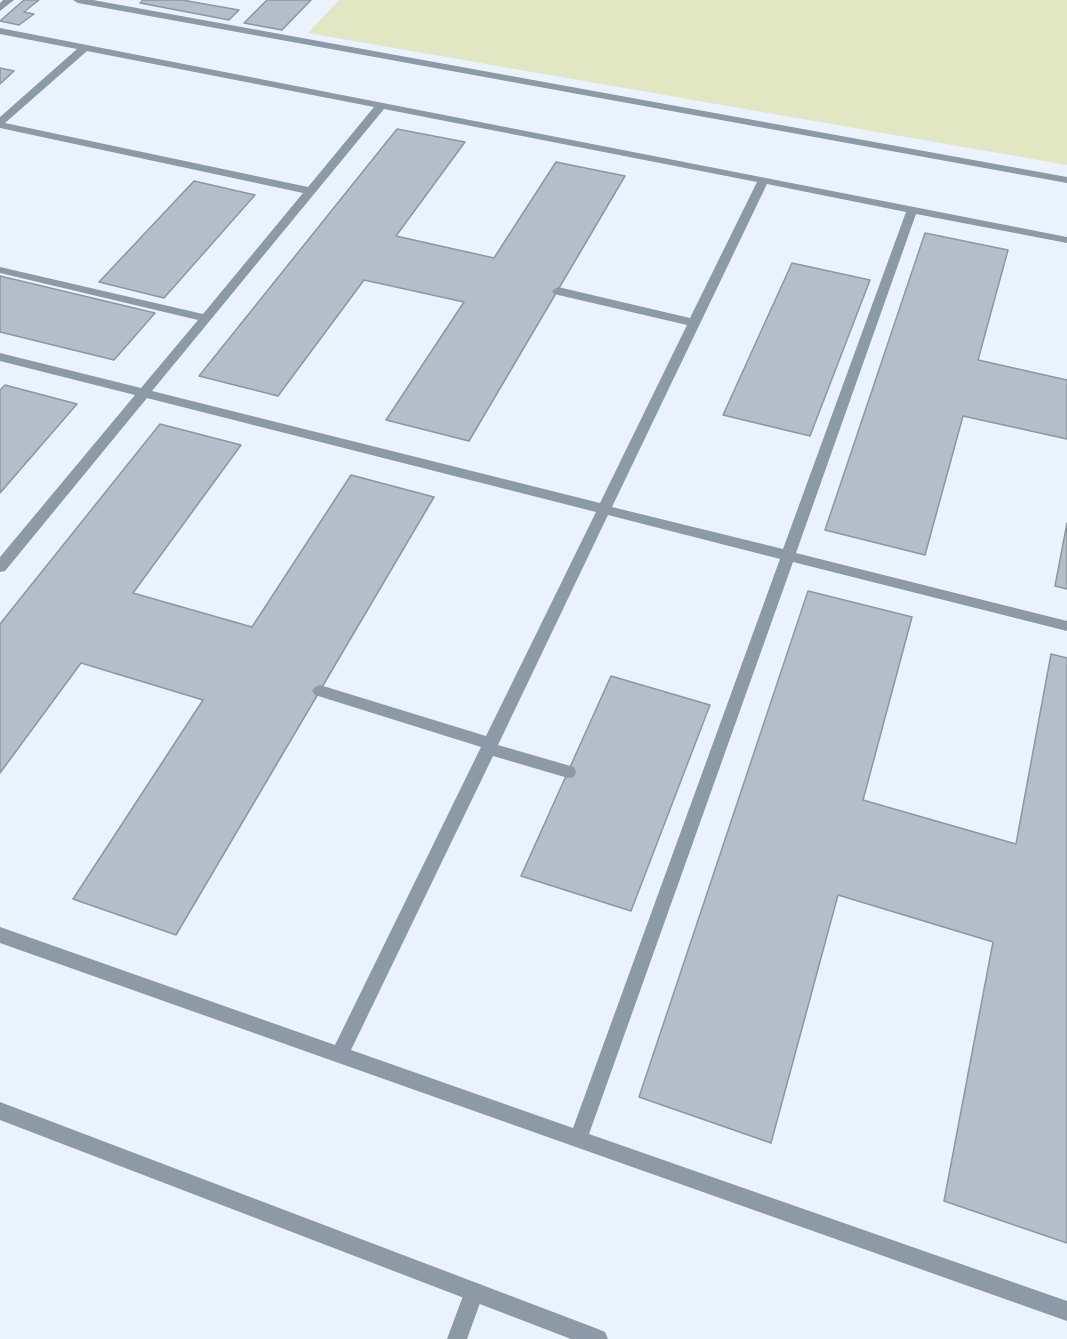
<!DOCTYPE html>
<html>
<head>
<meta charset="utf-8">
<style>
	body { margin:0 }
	canvas { display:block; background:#eaf3fd }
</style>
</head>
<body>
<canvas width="1067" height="1339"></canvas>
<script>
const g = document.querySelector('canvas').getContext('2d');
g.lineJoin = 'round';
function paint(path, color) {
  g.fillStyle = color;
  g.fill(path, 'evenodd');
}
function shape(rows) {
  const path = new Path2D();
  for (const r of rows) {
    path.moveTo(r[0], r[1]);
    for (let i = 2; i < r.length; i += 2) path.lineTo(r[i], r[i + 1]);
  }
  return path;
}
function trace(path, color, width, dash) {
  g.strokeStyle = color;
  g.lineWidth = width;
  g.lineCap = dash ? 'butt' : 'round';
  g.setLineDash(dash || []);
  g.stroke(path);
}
const green = shape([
	[339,0,1067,0,1067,165,308,33]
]);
const building = shape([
	[24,0,39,0,24,12,34,14,19,25,0,21,24,0],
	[143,0,182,0,239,10,229,20,140,3,143,0],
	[267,0,311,0,282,30,244,23,267,0],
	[0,68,14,71,0,84,0,68],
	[397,129,465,142,396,236,494,258,556,162,625,176,469,441,386,420,464,302,364,280,278,396,199,376,397,129],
	[194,181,255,195,164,298,99,282,194,181],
	[925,233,1008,250,978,360,1067,380,1067,439,963,416,925,555,825,530,925,233],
	[792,263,870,280,810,436,723,415,792,263],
	[0,276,155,313,114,360,0,332,0,276],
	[5,385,77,404,0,493,0,390,5,385],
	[160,424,241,445,133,593,252,627,351,475,434,497,176,935,73,899,203,700,81,663,0,773,0,624,160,424],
	[1067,523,1067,589,1055,586,1067,523],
	[808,591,912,617,863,800,1016,844,1051,654,1067,658,1067,1243,944,1201,993,942,838,895,771,1143,639,1097,808,591],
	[611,676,710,705,631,911,521,876,611,676]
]);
const service = shape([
	[73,0,93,0,1067,177,1067,183,78,3,73,0],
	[0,28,1067,237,1067,243,916,214,796,553,1067,621,1067,631,793,562,589,1134,1067,1301,1067,1321,0,943,0,927,335,1045,481,747,315,695,312,691,315,687,320,685,486,736,596,512,147,398,5,571,0,572,0,557,135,395,0,361,0,353,141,388,198,320,0,273,0,267,203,314,303,193,0,128,0,117,77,49,0,34,0,28],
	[87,51,374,107,308,187,5,123,87,51],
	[384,109,757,182,690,318,558,287,552,291,554,294,687,325,600,503,152,391,384,109],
	[767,184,906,212,783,549,612,507,767,184],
	[608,515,780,559,573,1128,351,1050,493,756,568,778,574,777,576,772,574,767,498,745,608,515],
	[474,1282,481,1285,484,1292,467,1339,447,1339,467,1285,474,1282]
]);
const minor = shape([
	[3,0,14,0,0,11,0,3,3,0],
	[0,1102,598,1329,605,1332,608,1339,571,1339,0,1120,0,1102]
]);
paint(green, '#e1e6c4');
paint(building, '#b5bec8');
trace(building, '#8e969f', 1.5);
paint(service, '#8c99a6');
paint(minor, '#8c99a6');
</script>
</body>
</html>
